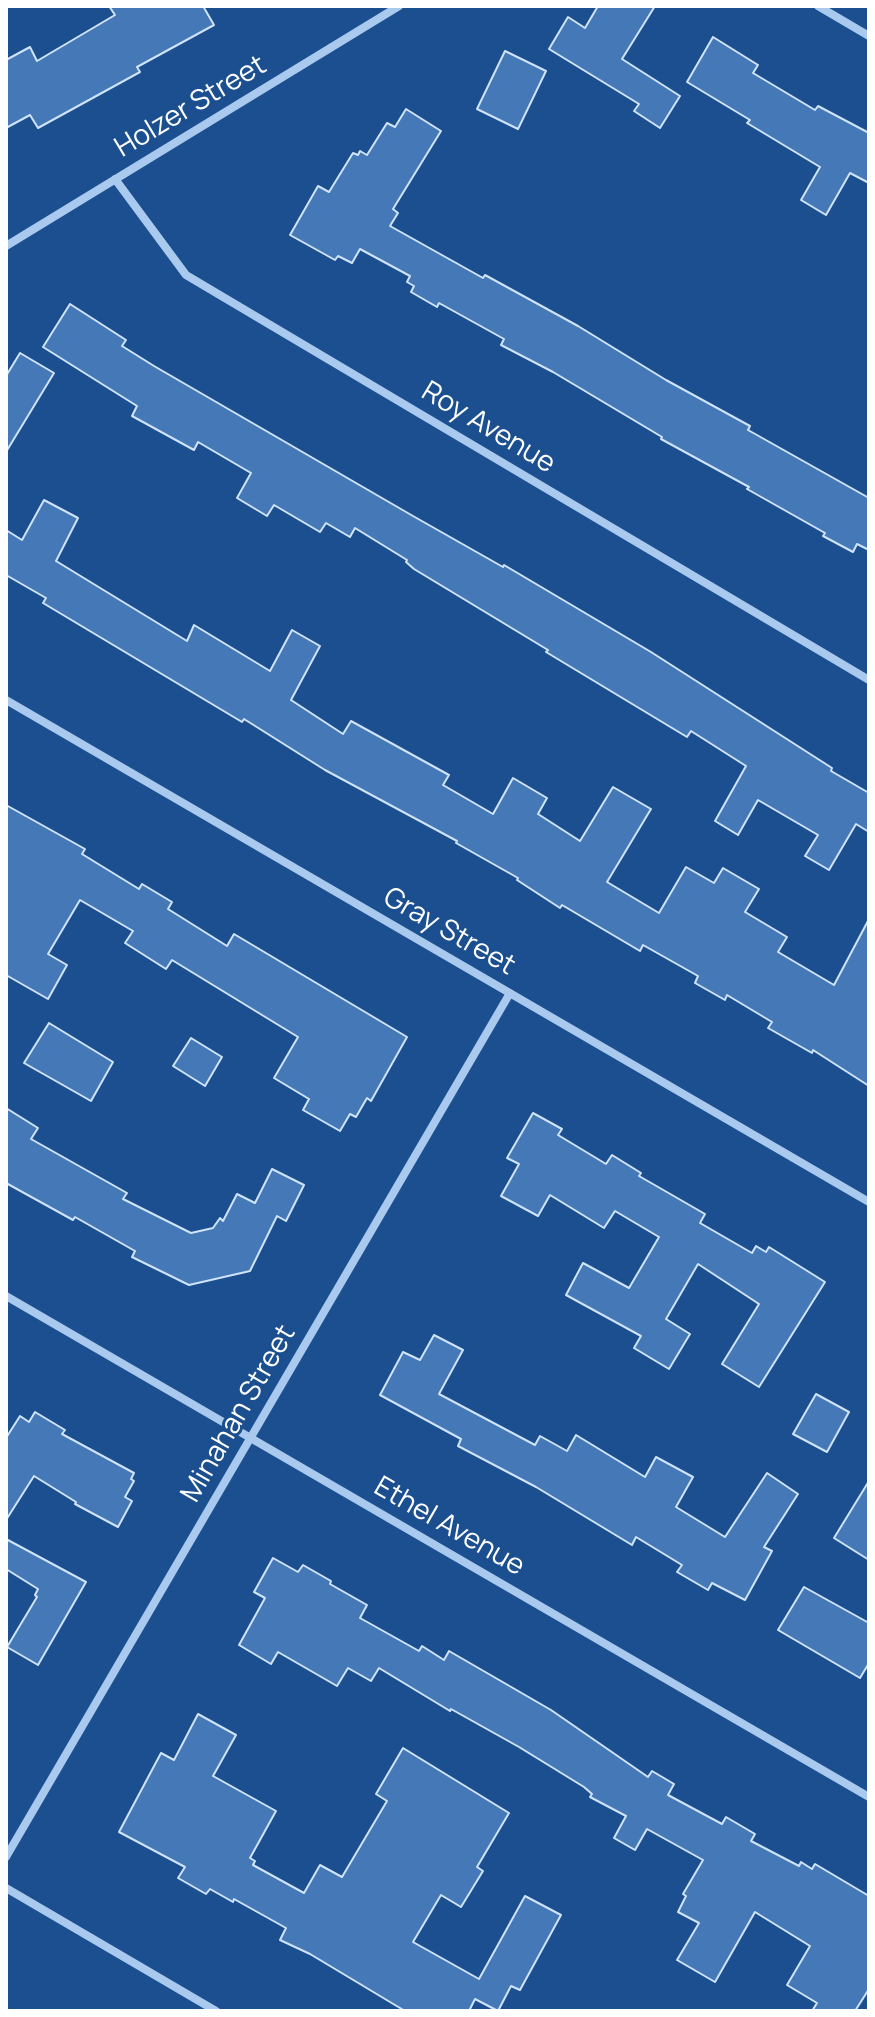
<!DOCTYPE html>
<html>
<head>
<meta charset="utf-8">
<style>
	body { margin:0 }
	#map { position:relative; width:875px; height:2017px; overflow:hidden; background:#1b4f8f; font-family:Manrope,sans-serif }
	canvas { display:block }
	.frame { position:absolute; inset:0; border:8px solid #fff; pointer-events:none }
</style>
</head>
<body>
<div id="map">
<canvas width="875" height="2017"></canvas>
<div class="frame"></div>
</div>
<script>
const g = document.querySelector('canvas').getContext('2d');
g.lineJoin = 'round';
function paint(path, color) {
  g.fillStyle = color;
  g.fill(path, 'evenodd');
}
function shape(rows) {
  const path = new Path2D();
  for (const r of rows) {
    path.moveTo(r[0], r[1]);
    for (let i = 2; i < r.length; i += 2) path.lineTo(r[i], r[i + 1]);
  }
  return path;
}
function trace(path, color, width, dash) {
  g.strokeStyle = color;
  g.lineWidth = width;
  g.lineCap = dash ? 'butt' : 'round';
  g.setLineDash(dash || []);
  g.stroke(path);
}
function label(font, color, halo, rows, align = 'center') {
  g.font = font + ' Manrope,sans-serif';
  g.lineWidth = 6;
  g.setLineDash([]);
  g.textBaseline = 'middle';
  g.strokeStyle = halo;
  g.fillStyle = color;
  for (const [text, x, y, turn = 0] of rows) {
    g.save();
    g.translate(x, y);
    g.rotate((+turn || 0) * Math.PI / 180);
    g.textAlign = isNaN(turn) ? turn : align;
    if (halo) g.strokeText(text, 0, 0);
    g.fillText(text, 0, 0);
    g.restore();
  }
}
const building = shape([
	[109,6,203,6,214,25,137,67,140,72,38,128,30,115,6,128,6,60,30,47,37,61,115,15,109,6],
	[598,6,655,6,622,59,680,96,660,128,634,111,639,104,549,49,568,17,585,28,598,6],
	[713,37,758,65,753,73,815,110,818,106,869,133,869,183,850,173,826,215,801,200,820,167,747,123,750,120,687,82,713,37],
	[505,51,546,71,518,129,477,109,505,51],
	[406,109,441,131,393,209,398,213,390,226,483,278,485,275,578,326,666,380,750,426,748,430,869,498,869,550,857,544,853,552,823,536,825,533,747,489,749,487,661,439,662,437,553,372,501,345,504,339,439,303,437,307,411,292,414,286,407,282,410,276,360,249,352,263,338,256,335,260,290,235,318,186,329,192,353,153,358,155,360,151,367,155,387,123,395,127,406,109],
	[70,304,126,340,122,346,154,366,413,516,503,567,504,565,651,652,832,768,831,771,869,793,869,832,856,824,829,870,805,856,818,835,758,800,738,835,715,821,746,766,691,731,687,737,546,652,548,650,414,569,406,562,407,560,355,528,350,537,326,523,320,532,274,505,267,516,237,498,251,473,198,442,194,450,132,416,137,406,43,347,70,304],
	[20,353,54,373,6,452,6,376,20,353],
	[44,500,78,518,56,561,187,641,194,625,270,671,292,630,320,646,291,700,343,734,351,721,449,775,443,785,493,814,513,778,547,798,538,814,580,841,613,787,651,809,607,882,659,913,686,867,714,883,723,868,759,889,745,912,787,937,778,952,834,985,869,919,869,1086,813,1050,812,1053,768,1028,772,1022,727,995,725,1000,695,983,698,976,643,945,640,951,562,905,560,908,517,880,518,878,456,843,457,841,325,770,244,719,242,722,43,603,46,598,6,575,6,530,22,540,44,500],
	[6,805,85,849,82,854,139,889,142,884,172,902,168,909,227,946,234,934,407,1037,371,1101,367,1098,356,1117,350,1114,340,1131,303,1110,309,1099,274,1078,298,1037,172,960,166,969,125,943,133,931,80,900,48,954,67,965,48,999,6,975,6,805],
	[49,1023,113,1062,91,1101,24,1063,49,1023],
	[191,1038,222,1057,205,1086,173,1066,191,1038],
	[6,1108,38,1128,31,1139,127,1193,123,1199,191,1233,213,1228,220,1218,223,1221,237,1194,255,1203,272,1169,304,1185,286,1221,277,1216,250,1271,189,1285,132,1257,135,1251,75,1217,73,1220,6,1183,6,1108],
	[533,1113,562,1129,558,1135,606,1164,612,1155,641,1173,639,1176,705,1214,700,1223,752,1253,756,1246,766,1252,769,1247,825,1282,759,1387,722,1364,759,1304,698,1264,666,1319,690,1334,669,1369,634,1348,641,1336,566,1295,583,1263,629,1288,659,1237,615,1211,604,1228,550,1195,538,1216,501,1196,519,1164,507,1158,533,1113],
	[434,1335,463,1350,439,1394,535,1445,540,1436,567,1451,576,1435,645,1477,656,1457,693,1477,676,1507,725,1537,767,1473,798,1494,764,1547,772,1551,745,1600,712,1583,708,1590,677,1572,682,1565,636,1537,632,1545,536,1487,458,1446,461,1439,380,1395,403,1352,420,1360,434,1335],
	[816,1394,849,1412,827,1452,793,1434,816,1394],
	[35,1412,65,1430,62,1434,134,1473,131,1479,134,1481,125,1497,132,1501,118,1527,75,1504,76,1502,34,1476,6,1520,6,1438,20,1416,29,1422,35,1412],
	[869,1481,869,1560,834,1538,869,1481],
	[6,1539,86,1582,38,1665,7,1647,37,1597,35,1595,38,1589,6,1569,6,1539],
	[273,1558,298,1572,303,1565,331,1581,330,1584,367,1605,360,1618,419,1651,422,1646,444,1660,449,1651,551,1710,648,1777,652,1771,674,1784,668,1795,722,1824,726,1817,755,1834,751,1841,799,1866,801,1862,812,1869,815,1864,869,1896,869,1989,855,2011,812,2011,817,2003,787,1985,810,1946,755,1912,715,1982,677,1960,699,1923,678,1912,686,1896,683,1894,703,1860,647,1829,635,1850,614,1838,626,1816,590,1797,592,1794,584,1787,519,1747,451,1709,450,1711,379,1668,371,1681,348,1668,337,1686,278,1652,271,1664,239,1645,265,1598,254,1592,273,1558],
	[804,1587,869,1623,869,1663,860,1678,778,1630,804,1587],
	[198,1714,236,1735,213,1776,276,1811,250,1858,255,1861,253,1865,304,1893,320,1865,342,1877,387,1801,376,1794,403,1748,509,1813,477,1867,483,1871,461,1907,441,1895,413,1942,479,1979,525,1896,561,1915,520,1990,511,1986,498,2011,475,1999,469,2011,405,2011,310,1954,280,1940,286,1928,234,1899,233,1902,210,1889,206,1894,178,1878,185,1867,119,1832,161,1753,174,1760,198,1714]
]);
const minor = shape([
	[818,6,869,36],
	[115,179,186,275,869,680],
	[6,246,399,6],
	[6,700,869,1202],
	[6,1296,869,1797],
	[6,1857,510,993],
	[6,1888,216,2011]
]);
const streetNames = [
	["Holzer Street",191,107,-31],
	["Roy Avenue",488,428,31],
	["Gray Street",449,932,30],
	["Minahan Street",239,1414,-60],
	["Ethel Avenue",449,1527,30]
];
paint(building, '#4478b7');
trace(building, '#cfe3fa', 2);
trace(minor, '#a9c9ee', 8);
label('28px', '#fff', '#1b4f8f', streetNames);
</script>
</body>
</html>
